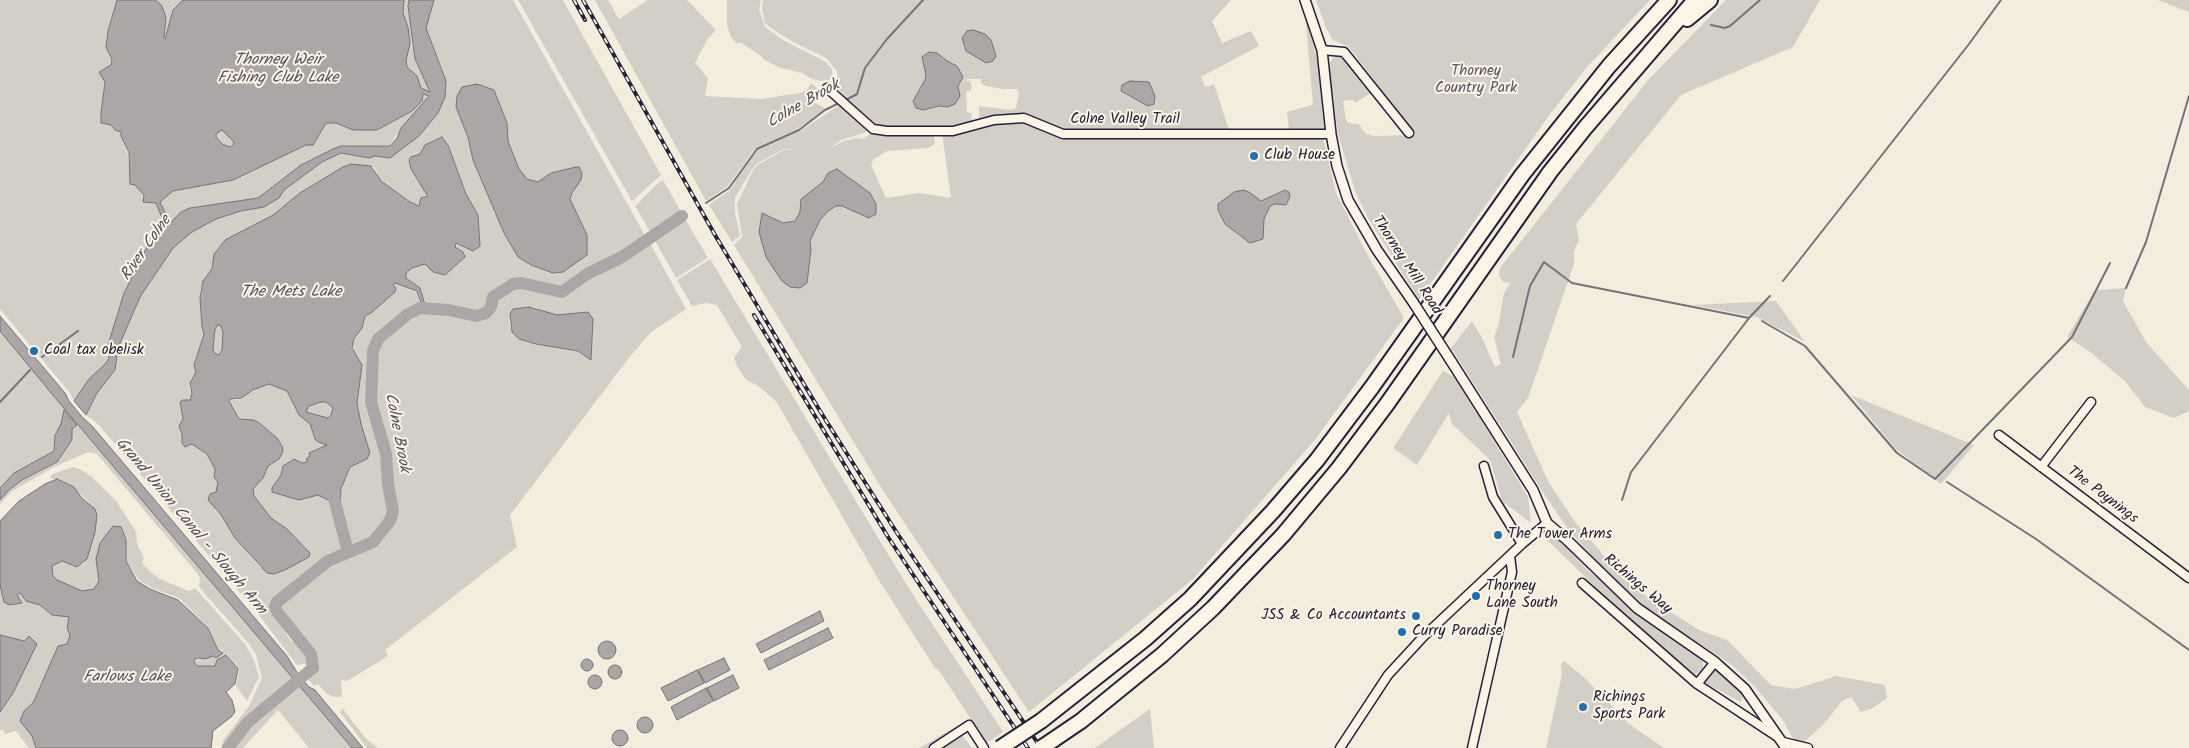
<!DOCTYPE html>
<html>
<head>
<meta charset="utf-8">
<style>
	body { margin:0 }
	canvas { display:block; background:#f3edde }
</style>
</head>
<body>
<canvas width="2189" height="748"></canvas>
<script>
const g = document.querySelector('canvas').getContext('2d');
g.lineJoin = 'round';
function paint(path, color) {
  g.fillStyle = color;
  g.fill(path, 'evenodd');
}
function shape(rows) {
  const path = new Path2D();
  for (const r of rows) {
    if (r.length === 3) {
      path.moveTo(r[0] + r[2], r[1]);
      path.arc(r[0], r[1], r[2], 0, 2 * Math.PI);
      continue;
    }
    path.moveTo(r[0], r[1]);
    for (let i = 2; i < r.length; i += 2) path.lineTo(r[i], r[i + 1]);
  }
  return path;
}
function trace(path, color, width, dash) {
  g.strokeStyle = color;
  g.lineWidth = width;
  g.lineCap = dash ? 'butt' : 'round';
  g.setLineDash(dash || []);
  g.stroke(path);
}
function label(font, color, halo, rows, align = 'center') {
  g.font = font + ' Kalam,sans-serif';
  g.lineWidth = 4;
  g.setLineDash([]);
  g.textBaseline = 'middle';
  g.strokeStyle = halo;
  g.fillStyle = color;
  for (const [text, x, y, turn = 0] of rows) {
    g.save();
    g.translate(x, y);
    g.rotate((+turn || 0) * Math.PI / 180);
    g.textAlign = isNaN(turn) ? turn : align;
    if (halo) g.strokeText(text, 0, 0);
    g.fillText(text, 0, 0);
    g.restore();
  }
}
const green = shape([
	[0,0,117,0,108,31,108,55,112,60,110,67,106,68,101,113,103,124,111,125,122,132,121,136,128,155,129,165,135,185,144,195,156,203,164,224,156,229,124,293,108,345,109,358,106,363,89,379,74,401,70,393,0,309],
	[155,0,183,0,173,10,165,39,164,37,166,22,164,11],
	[404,0,409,0,412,43,417,65,430,92,421,88,417,76,407,67,406,61,410,43,408,27,403,13],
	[434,0,513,0,646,237,621,255,586,273,561,291,520,281,499,290,492,296,490,307,485,313,476,315,452,309,425,307,420,288,406,278,406,273,412,268,425,264,433,272,463,260,454,245,456,243,473,251,480,246,478,215,466,194,448,144,442,137,425,145,420,154,411,157,409,160,411,169,427,194,428,196,423,197,420,206,410,202,381,181,374,167,363,166,300,193,273,215,236,234,218,247,214,254,212,269,207,276,200,291,202,327,204,334,194,365,196,373,192,377,189,388,192,394,190,400,182,400,180,402,183,419,180,423,185,447,192,444,196,446,207,454,212,462,215,469,214,475,218,482,218,489,213,493,215,510,222,516,235,538,261,568,295,564,306,559,308,550,287,529,271,518,254,496,253,489,259,483,268,466,279,459,281,453,277,438,253,420,239,419,231,406,230,399,237,400,262,386,269,384,275,385,287,391,299,415,310,424,315,439,318,442,328,445,315,450,310,455,308,462,302,463,292,459,283,466,281,475,272,489,273,492,299,500,318,495,330,501,337,512,347,552,337,555,324,562,275,601,274,609,286,634,291,641,296,642,307,652,310,658,311,666,303,664,297,665,262,619,98,424,86,415,97,393,115,370,118,348,140,297,173,248,192,232,216,219,241,211,264,207,279,198,284,190,322,162,341,153,369,158,375,156,390,158,419,136,438,113,445,97,446,81,441,72,443,71,426,28],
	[494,90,507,123,508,141,519,169,527,179,538,182,551,173,576,167,574,190,570,199,587,235,563,272,553,273,531,265,518,257,504,233,473,160,468,137,456,107,458,95],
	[518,0,563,0,661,175,632,201],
	[595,0,608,0,619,19,648,0,687,0,716,30,708,38,695,63,708,78,705,96,761,99,800,93,807,90,811,83,822,92,804,104,816,103,826,109,797,129,754,150,728,186,706,201],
	[727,0,761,0,759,9,765,27,783,40,826,62,832,69,833,79,822,81,812,79,802,73,778,67,763,59,761,56,741,43,736,43,731,37,727,25],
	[763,0,1231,0,1212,21,1222,43,1251,31,1259,46,1201,77,1205,87,1214,84,1232,139,1323,137,1336,193,1367,254,1404,318,1314,441,1193,579,1029,712,884,492,734,245,742,237,737,204,752,172,757,165,784,150,794,150,784,149,756,164,751,171,735,198,735,213,740,236,732,242,709,205,730,190,745,166,758,150,800,131,841,104,871,129,864,133,841,140,830,148,844,141,856,138,864,139,873,131,932,134,934,137,935,144,928,148,887,151,876,158,874,158,871,165,886,198,919,193,951,198,942,132,979,122,979,106,1011,110,1016,108,1019,93,1017,89,1003,89,986,86,981,83,981,79,967,79,967,81,970,81,972,87,970,91,966,91,967,112,971,113,972,120,967,125,952,128,874,127,841,95,838,86,837,71,826,58,793,42,765,24,762,8],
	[1316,0,1650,0,1588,66,1550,114,1419,300,1368,218,1356,194,1338,134,1330,74,1330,63,1333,58,1339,56,1348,62,1371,93,1355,103,1353,100,1343,101,1346,120,1348,123,1359,124,1365,133,1374,136,1415,135,1349,47,1333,40,1326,28],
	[1726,0,1820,0,1793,47,1681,95,1576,224,1579,240,1574,251,1574,264,1528,398,1517,412,1549,483,1575,522,1625,580,1653,601,1699,630,1727,640,1771,685,1795,689,1836,676,1885,685,1887,698,1873,708,1861,712,1851,697,1842,701,1823,725,1803,743,1795,742,1782,719,1755,687,1732,665,1638,603,1620,587,1591,555,1568,529,1546,497,1451,348,1472,321,1482,338,1495,367,1501,364,1494,337,1498,327,1504,293,1510,283,1503,282,1499,276,1500,268,1649,79],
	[2158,0,2189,0,2189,12],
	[1309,23,1318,65,1324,130,1289,130,1287,112,1313,105,1306,24],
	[423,94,430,96,401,128,390,145,341,146,279,181,258,198,226,205,198,206,181,212,170,224,160,202,173,191,233,180,306,145,313,145,326,123,335,123,357,130,377,130,412,111],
	[222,130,233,141,234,144,230,147,222,144,216,137,216,134],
	[663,180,683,215,652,235,635,206,656,185],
	[684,217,708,258,676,278,653,237],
	[650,243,686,309,651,332,628,359,510,515,517,547,385,650,388,656,347,681,341,680,342,694,340,697,334,697,327,694,318,684,314,686,307,678,316,670,316,661,310,651,291,630,276,608,278,602,329,562,373,543,390,521,394,511,389,483,387,453,376,422,372,401,375,350,379,340,409,314,420,309,477,317,486,315,492,308,495,297,514,285,521,283,561,293,588,275,617,263],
	[529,307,535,307,547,315,593,319,591,359,578,351,536,344,512,332,509,321,513,309],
	[710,259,903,579,1003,732,985,744,969,720,970,718,940,672,935,668,880,582,776,401,757,385,746,380,737,366,734,358,742,347,717,305,706,303,692,306,677,280],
	[395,283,417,292,421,305,407,313,377,338,371,350,369,402,384,454,386,484,392,511,388,520,372,541,350,551,340,509,340,494,350,467,366,459,370,453,361,424,357,403,362,365,353,352,353,343,362,328,365,316,371,313],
	[2126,288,2123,301,2146,342,2189,390,2189,411,2174,418,2145,407,2125,381,2089,351,2067,337,2095,290],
	[1776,301,1805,342,1757,317,1693,305],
	[218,325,221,325,223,332,222,350,219,355,214,353,213,349,215,329],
	[0,331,64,406,61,424,55,435,54,451,14,473,0,488],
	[1443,371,1455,377,1528,497,1531,523,1502,501,1490,460,1452,424,1449,413,1417,465,1393,448],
	[1851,395,1974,445,1941,484,1896,449],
	[321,402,326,402,333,408,331,415,328,418,306,412,309,406],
	[77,425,84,431,293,677,248,719,226,748,221,747,224,739,249,706,262,678,256,655,250,645,199,587,200,578,197,573,97,454,88,452,52,468,11,492,0,504,0,500,9,490,22,480,57,462,72,439,72,429],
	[73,467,80,469,92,477,116,501,136,532,137,544,144,558,142,563,152,573,160,579,189,591,195,588,245,644,254,660,259,677,247,701,236,686,239,671,227,654,217,660,216,666,198,666,194,663,194,660,205,659,224,651,218,649,209,628,179,598,152,588,139,580,126,561,126,540,113,526,105,538,97,567,99,581,94,589,82,591,57,580,53,576,52,566,57,563,62,561,78,565,83,564,87,559,95,509,79,492,57,479,50,479,52,474],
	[1548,527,1586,569,1635,608,1703,658,1703,669,1693,676,1613,604,1544,537],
	[0,585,3,592,2,598,21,603,17,594,20,593,26,601,40,605,52,615,70,617,67,628,70,635,67,644,53,657,33,703,24,711,24,725,32,736,36,748,29,748,16,731,5,734,3,730,0,730,0,712,13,693,26,637,24,641,17,641,0,635],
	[1564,661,1585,678,1628,723,1664,748,1546,748,1562,674,1561,665],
	[1714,666,1744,693,1741,702,1702,681],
	[300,685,352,748,309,748,278,710,243,748,229,748,248,723,266,707],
	[343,709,366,739,378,748,367,748,340,712],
	[1150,709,1154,748,1095,748],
	[959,725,963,725,930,748,919,748],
	[963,736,972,748,943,748]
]);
const water = shape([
	[117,0,155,0,158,2,162,6,166,18,164,37,165,39,173,10,183,0,404,0,403,13,408,27,410,43,406,61,407,67,417,76,421,88,430,92,415,59,408,6,409,0,434,0,426,28,446,81,445,97,438,113,419,136,390,158,375,156,369,158,341,153,322,162,284,190,279,198,264,207,241,211,216,219,192,232,173,248,140,297,118,348,115,370,97,393,86,415,74,401,89,379,106,363,109,358,108,345,124,293,156,229,164,223,156,203,143,202,144,195,135,185,130,184,129,153,121,136,121,132,115,130,111,125,101,123,101,113,105,82,99,72,111,65,112,60,106,47,108,31,117,0],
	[423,94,429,96,401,128,397,138,390,146,341,146,333,149,301,165,258,198,190,208,181,212,170,223,160,202,173,191,233,180,306,145,313,145,326,123,336,123,353,130,377,130,412,111,422,101,423,94],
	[222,130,233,141,234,144,230,147,222,144,216,137,216,134,222,130],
	[973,30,985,34,991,40,996,56,993,61,986,63,966,51,962,38,967,31,973,30],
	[929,52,937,53,947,61,957,66,963,77,958,86,960,96,955,104,948,107,939,106,923,110,916,108,913,101,925,80,926,75,922,57,929,52],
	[1130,81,1149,82,1155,96,1154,104,1148,106,1121,91,1122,85,1130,81],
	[477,84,494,90,507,123,508,141,519,169,527,179,538,182,551,173,576,167,579,167,582,173,581,180,572,193,570,199,587,235,587,255,563,272,553,273,531,265,518,257,504,233,473,160,468,137,456,107,457,96,462,87,477,84],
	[442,137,448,145,466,194,478,215,480,246,473,251,456,243,455,247,463,252,465,257,445,275,433,272,425,264,412,268,406,273,406,278,420,288,426,308,420,308,421,303,417,291,395,283,393,284,396,289,395,292,371,313,365,316,362,328,354,339,352,348,362,365,357,403,361,424,370,453,367,459,350,467,341,489,340,509,337,512,330,501,318,495,299,500,272,492,272,488,281,475,283,466,294,459,302,463,308,462,306,459,310,456,309,453,327,445,318,442,315,439,310,424,299,415,287,391,269,384,253,390,241,398,230,399,229,401,239,419,253,420,258,422,277,438,282,446,283,451,279,459,268,466,263,478,253,489,254,496,271,518,287,529,310,553,309,557,287,569,274,574,267,573,235,538,222,516,208,500,210,494,216,492,218,482,214,477,215,469,207,454,192,444,185,447,182,443,182,434,179,426,183,419,180,402,182,400,190,400,192,394,190,383,196,372,194,365,204,334,202,327,200,298,203,281,212,269,214,254,225,240,273,215,300,193,343,167,351,164,371,166,381,181,410,202,419,206,421,198,428,196,427,195,411,169,409,160,411,157,420,154,425,145,442,137],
	[218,325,221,326,223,332,222,350,219,355,214,353,213,349,215,329,218,325],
	[321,402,326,402,333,408,331,415,328,418,306,412,309,406,321,402],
	[837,169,870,193,876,204,876,214,869,218,842,206,836,206,827,212,820,220,810,241,811,250,807,283,800,288,790,287,782,281,766,257,759,232,762,213,783,223,795,221,800,212,801,199,823,182,828,173,837,169],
	[1243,190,1249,192,1261,201,1285,190,1289,192,1290,197,1286,205,1275,204,1270,206,1264,219,1263,239,1250,243,1225,224,1218,210,1218,204,1234,192,1243,190],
	[529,307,557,315,588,312,593,319,591,360,578,351,536,344,519,339,512,332,510,314,513,309,529,307],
	[0,316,65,393,69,401,83,418,92,426,287,656,298,674,309,687,315,690,363,748,352,748,57,400,0,331,0,316],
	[64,410,77,425,72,429,72,439,68,446,57,462,22,480,9,490,0,500,0,488,14,473,54,451,55,435,61,424,64,410],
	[57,479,74,487,82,498,95,509,97,515,95,532,87,559,77,567,62,561,52,566,53,576,57,580,82,591,94,589,99,581,96,559,100,543,113,526,121,527,126,540,126,561,137,581,150,589,178,600,208,628,218,650,223,653,216,658,213,656,205,659,198,658,194,660,194,663,198,666,215,666,217,660,226,655,238,669,235,684,226,692,232,700,235,712,231,717,213,731,211,748,36,748,32,736,20,721,24,711,33,703,58,646,67,644,70,635,67,628,69,617,52,615,40,605,26,601,20,593,17,595,22,603,9,605,4,602,0,585,0,521,19,501,45,484,57,479],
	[820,611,824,621,761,653,756,644,820,611],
	[828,628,833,638,769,670,764,660,828,628],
	[0,635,24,641,29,636,37,644,13,693,0,712,0,635],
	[607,650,9],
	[724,658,730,670,705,683,698,670,724,658],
	[587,665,6],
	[615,672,7],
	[697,670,704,683,668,701,661,688,697,670],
	[733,675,739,688,714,701,707,688,733,675],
	[595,682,7],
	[706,688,713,701,677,720,671,707,706,688],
	[645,725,8],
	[620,738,8]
]);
const stream = shape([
	[1711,25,1725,28,1730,26,1760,0],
	[844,101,857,94,865,68,887,39,923,0],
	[706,203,729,188,757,149,799,130,825,110,839,103],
	[1783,281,1969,44,2001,0],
	[2126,288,2146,242,2189,96],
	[1762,321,1805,346,1897,453,1935,479,2072,337,2110,263],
	[42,357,78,331],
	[1513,357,1530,286,1544,262,1572,283,1749,318],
	[0,402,30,370],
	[1947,482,2036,539,2189,650],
	[1622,500,1631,472,1749,318,1770,296]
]);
const river = shape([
	[333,494,348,552],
	[228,748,248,722,313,668,311,654,278,613,275,607,277,602,328,561,373,542,390,521,393,511,388,484,386,454,371,402,373,351,378,339,408,314,420,308,449,310,476,316,486,313,491,307,493,297,513,284,521,283,562,292,587,274,622,257,682,216]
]);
const minor = shape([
	[1322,50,1344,52,1409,133],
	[827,88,873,129,887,131,953,131,994,120,1024,118,1063,134,1331,134],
	[1999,435,2189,578],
	[1484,466,1493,497,1522,544],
	[2041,467,2091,402],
	[1582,583,1697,684,1776,736],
	[1697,684,1715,662],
	[1783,742,1808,748],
	[934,748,969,725,984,748],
	[1340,748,1388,675,1423,637,1522,544,1547,523],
	[1472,748,1512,572,1510,556]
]);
const tertiary = shape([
	[1305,0,1322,50,1331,134,1337,166,1348,200,1377,250,1413,302],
	[1451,361,1533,490,1547,523,1567,540,1637,608,1715,662,1745,689,1786,748]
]);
const motorway = shape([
	[1687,19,1710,0],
	[1041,721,1145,639,1190,599,1273,511,1317,460,1372,387,1522,175,1609,66,1669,0],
	[1053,740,1081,721,1162,655,1213,608,1283,535,1339,468,1387,404,1550,172,1585,128,1695,0]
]);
const rail = shape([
	[574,0,585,20],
	[583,0,715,235,820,411,897,533,1041,748],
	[754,315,888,537,1028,748]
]);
const tertiaryBridge = shape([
	[1413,302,1451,361]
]);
const motorwayBridge = shape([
	[1000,748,1041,721],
	[1041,748,1053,740]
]);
const markers = [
	[1254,156,5,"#1f6fb2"],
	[34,351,5,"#1f6fb2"],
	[1498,535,5,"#1f6fb2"],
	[1476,596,5,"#1f6fb2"],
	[1416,616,5,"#1f6fb2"],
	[1402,632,5,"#1f6fb2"],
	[1583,707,5,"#1f6fb2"]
];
const parkNames = [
	["Thorney",1476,72],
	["Country Park",1476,89]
];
const streetNames = [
	["Colne Valley Trail",1125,120],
	["Thorney Mill Road",1406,266,57],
	["The Poynings",2102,496,37],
	["Richings Way",1637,585,40]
];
const poiNames = [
	["Club House",1264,156],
	["Coal tax obelisk",44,351],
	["The Tower Arms",1508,535],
	["Thorney",1486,587],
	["Lane South",1486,604],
	["JSS & Co Accountants",1406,616,"right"],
	["Curry Paradise",1412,632],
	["Richings",1593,698],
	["Sports Park",1593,715]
];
const waterNames = [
	["Thorney Weir",278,61],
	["Fishing Club Lake",278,79],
	["Colne Brook",804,105,-30],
	["River Colne",147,249,-55],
	["The Mets Lake",291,293],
	["Colne Brook",396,433,79],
	["Grand Union Canal - Slough Arm",190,527,50],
	["Farlows Lake",127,678]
];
paint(green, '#d4cfc6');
paint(water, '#aca7a6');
trace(water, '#75727b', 1);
trace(stream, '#75727b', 2);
trace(river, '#aca7a6', 12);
trace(minor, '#22223b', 11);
trace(tertiary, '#22223b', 12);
trace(motorway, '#22223b', 18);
trace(minor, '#fcf5e5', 8);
trace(tertiary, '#fcf5e5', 9);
trace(motorway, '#fcf5e5', 14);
trace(rail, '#22223b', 4);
trace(rail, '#fcf5e5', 2, [5.5]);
trace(tertiaryBridge, '#22223b', 12, []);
trace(motorwayBridge, '#22223b', 18, []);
trace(tertiaryBridge, '#fcf5e5', 9);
trace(motorwayBridge, '#fcf5e5', 14);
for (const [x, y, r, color] of markers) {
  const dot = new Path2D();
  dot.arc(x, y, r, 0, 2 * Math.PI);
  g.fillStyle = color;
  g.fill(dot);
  trace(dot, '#fcf5e5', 2);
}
label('15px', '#575665', '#fcf5e5', parkNames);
label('15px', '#22223b', '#fcf5e5', streetNames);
label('15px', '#22223b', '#fcf5e5', poiNames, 'left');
label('italic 16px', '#525160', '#fcf5e5', waterNames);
</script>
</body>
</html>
